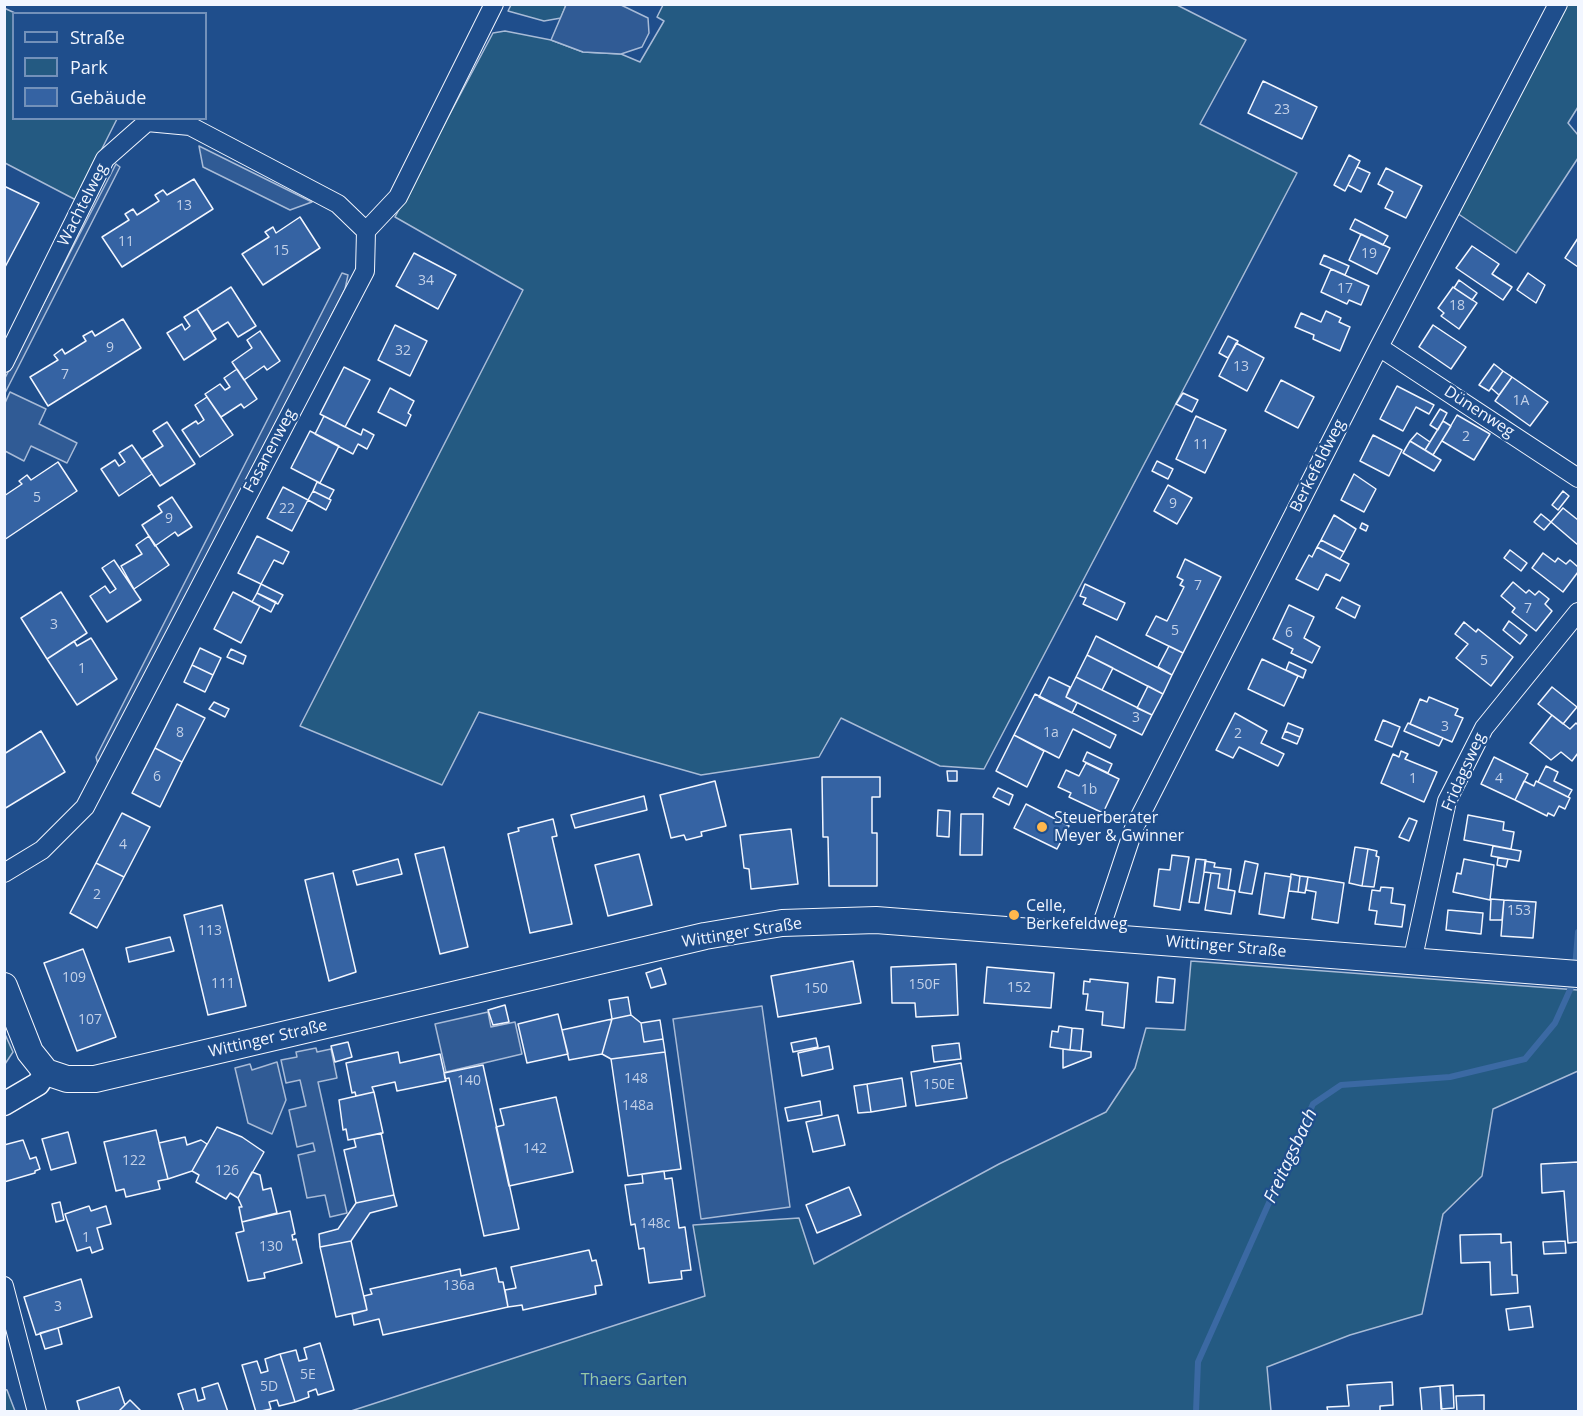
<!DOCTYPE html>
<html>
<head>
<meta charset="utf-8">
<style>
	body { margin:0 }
	#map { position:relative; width:1583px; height:1416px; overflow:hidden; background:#1f4e8c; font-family:"Open Sans",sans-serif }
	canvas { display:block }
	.frame { position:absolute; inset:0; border:6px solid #f2f6ff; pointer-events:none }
	.legend { position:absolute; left:12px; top:12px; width:195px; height:108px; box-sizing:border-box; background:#1f4e8c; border:2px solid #7391ba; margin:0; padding:8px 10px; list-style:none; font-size:18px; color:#f2f6ff }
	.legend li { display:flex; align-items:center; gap:12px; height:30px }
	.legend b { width:30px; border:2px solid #7391ba }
</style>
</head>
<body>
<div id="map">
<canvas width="1583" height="1416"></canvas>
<div class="frame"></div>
<ul class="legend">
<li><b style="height:8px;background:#1f4e8c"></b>Straße</li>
<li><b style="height:16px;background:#245a82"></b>Park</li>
<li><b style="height:16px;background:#3563a3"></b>Gebäude</li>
</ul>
</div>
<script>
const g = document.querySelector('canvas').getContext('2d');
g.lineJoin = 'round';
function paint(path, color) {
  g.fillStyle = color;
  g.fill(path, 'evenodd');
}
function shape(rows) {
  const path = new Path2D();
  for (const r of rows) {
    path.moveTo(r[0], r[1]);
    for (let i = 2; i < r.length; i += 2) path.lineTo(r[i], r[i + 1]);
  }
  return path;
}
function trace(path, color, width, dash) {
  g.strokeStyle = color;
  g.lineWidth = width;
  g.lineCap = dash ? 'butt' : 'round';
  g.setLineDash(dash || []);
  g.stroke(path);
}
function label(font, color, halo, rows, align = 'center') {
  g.font = font + ' "Open Sans",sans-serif';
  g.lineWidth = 4.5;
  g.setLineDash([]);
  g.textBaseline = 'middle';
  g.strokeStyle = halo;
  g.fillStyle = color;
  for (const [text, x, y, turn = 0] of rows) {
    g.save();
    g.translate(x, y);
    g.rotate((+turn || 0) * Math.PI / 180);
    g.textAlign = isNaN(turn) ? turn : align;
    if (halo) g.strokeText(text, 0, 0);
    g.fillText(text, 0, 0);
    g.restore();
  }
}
const green = shape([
	[1175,4,1246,40,1200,124,1297,173,984,769,940,766,841,718,819,757,701,775,479,712,442,785,300,726,523,290,395,217,493,33,505,31,551,40,583,52,621,54,640,62,664,21,657,17,663,5,1175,4],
	[511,5,566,5,561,18,544,21,508,11,511,5],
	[1566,5,1578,5,1578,107,1568,123,1578,135,1578,158,1516,253,1454,211,1566,5],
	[4,8,15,13,14,118,117,119,76,200,5,163,4,8],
	[1191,961,1578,990,1578,1071,1493,1109,1482,1176,1443,1214,1422,1314,1350,1335,1267,1367,1271,1411,351,1411,705,1296,693,1225,799,1218,814,1264,999,1164,1106,1112,1135,1068,1146,1028,1185,1030,1191,961],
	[4,1032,13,1052,5,1064,4,1064,4,1032],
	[4,1389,7,1390,15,1411,5,1411,4,1389]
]);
const parking = shape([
	[566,5,621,5,648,18,649,33,642,47,621,54,583,52,551,40,566,5],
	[199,146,312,202,290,210,203,167,199,146],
	[116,164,120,167,5,393,5,378,116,164],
	[342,273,348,275,345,289,99,768,96,757,342,273],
	[10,392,46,409,39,424,77,443,67,463,31,446,24,461,5,451,5,403,10,392],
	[762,1006,790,1207,701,1219,673,1019,762,1006],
	[488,1012,491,1027,515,1022,522,1054,446,1072,435,1024,488,1012],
	[316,1048,317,1052,331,1049,337,1078,318,1082,347,1213,330,1217,325,1195,307,1198,298,1155,315,1151,313,1143,297,1147,289,1110,306,1106,300,1080,286,1083,281,1060,297,1057,296,1052,316,1048],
	[277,1062,286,1100,272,1134,248,1123,235,1068,250,1064,252,1070,277,1062]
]);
const stream = shape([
	[1575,968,1578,932],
	[1196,1412,1198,1362,1313,1104,1341,1085,1450,1077,1525,1059,1555,1023,1574,981]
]);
const building = shape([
	[1263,81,1317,107,1302,139,1248,113,1263,81],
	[1349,155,1360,161,1345,191,1334,185,1349,155],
	[1357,167,1370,173,1361,192,1348,185,1357,167],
	[1386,168,1422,186,1406,218,1385,208,1393,192,1378,184,1386,168],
	[194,179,213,209,122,267,102,237,129,220,125,214,133,209,137,215,159,201,155,195,163,190,167,195,194,179],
	[4,186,39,203,4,269,4,186],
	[300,217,320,248,263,285,242,254,269,237,265,232,273,227,276,233,300,217],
	[1355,219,1388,236,1383,245,1350,229,1355,219],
	[1361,234,1390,248,1377,274,1349,260,1361,234],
	[1578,238,1578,267,1565,258,1578,238],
	[1472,246,1499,264,1492,274,1512,287,1503,300,1456,268,1472,246],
	[414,253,456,275,438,309,396,286,414,253],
	[1324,255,1349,266,1345,275,1320,264,1324,255],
	[1331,269,1369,286,1361,305,1349,300,1347,304,1321,292,1331,269],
	[1528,273,1545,285,1536,303,1517,290,1528,273],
	[1459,280,1477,293,1472,300,1454,288,1459,280],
	[231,287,256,326,238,337,228,322,212,332,197,309,231,287],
	[1453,287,1477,303,1459,329,1441,316,1444,313,1438,308,1453,287],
	[197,309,216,339,184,360,167,333,182,324,185,330,190,326,184,317,197,309],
	[1326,311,1341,318,1339,322,1350,327,1340,351,1313,339,1314,335,1295,327,1301,313,1321,322,1326,311],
	[123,319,141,348,48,406,30,377,58,360,54,355,62,349,65,354,86,341,83,336,92,331,95,336,123,319],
	[395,325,427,341,410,376,378,360,395,325],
	[1433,325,1466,347,1451,369,1419,347,1433,325],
	[260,331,280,361,267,370,264,366,244,380,232,362,252,348,247,340,260,331],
	[1228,336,1238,341,1228,358,1219,353,1228,336],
	[1236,343,1264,358,1247,391,1219,376,1236,343],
	[1494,364,1503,371,1489,391,1479,385,1494,364],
	[344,367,370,380,345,427,320,414,344,367],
	[237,369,257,399,244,408,241,404,221,417,205,394,220,384,225,390,230,387,224,378,237,369],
	[1503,371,1512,377,1499,395,1491,388,1503,371],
	[1512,377,1548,402,1530,426,1495,401,1512,377],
	[1281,380,1314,397,1298,428,1265,411,1281,380],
	[1397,386,1434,405,1429,414,1416,407,1403,431,1380,419,1397,386],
	[390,388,414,401,408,413,411,415,406,426,378,412,390,388],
	[1183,393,1198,400,1192,412,1176,404,1183,393],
	[207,397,233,435,200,457,182,430,196,421,198,424,204,420,195,405,207,397],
	[1440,409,1447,413,1438,430,1430,425,1440,409],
	[1457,415,1490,434,1474,460,1442,441,1457,415],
	[324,416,361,435,363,429,374,435,367,449,358,444,353,454,315,434,324,416],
	[1196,416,1226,430,1205,473,1176,459,1196,416],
	[1443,421,1451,426,1433,455,1425,450,1443,421],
	[167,422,195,464,160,486,142,459,163,446,153,431,167,422],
	[310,431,339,446,320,483,291,468,310,431],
	[1417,433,1430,442,1425,450,1410,441,1417,433],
	[1373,435,1402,450,1389,476,1360,461,1373,435],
	[1410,441,1441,460,1434,471,1403,453,1410,441],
	[132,445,152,474,119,496,101,469,115,460,119,466,125,462,119,453,132,445],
	[1157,461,1173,469,1168,479,1152,471,1157,461],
	[58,462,77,491,4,540,4,496,22,484,19,481,27,475,31,480,58,462],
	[1354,474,1376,489,1364,512,1341,500,1354,474],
	[317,482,334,490,329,499,313,491,317,482],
	[1168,485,1192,498,1177,524,1154,511,1168,485],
	[283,487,308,500,292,531,267,518,283,487],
	[313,491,331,500,326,510,308,500,313,491],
	[1563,491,1569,496,1558,510,1552,505,1563,491],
	[172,497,192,527,178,536,175,532,155,546,142,525,162,512,158,506,172,497],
	[1563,508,1578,520,1578,545,1551,522,1563,508],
	[1541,514,1551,522,1544,530,1534,522,1541,514],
	[1334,515,1356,529,1344,552,1321,540,1334,515],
	[1362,523,1368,526,1366,531,1360,528,1362,523],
	[149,536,169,565,134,589,121,566,142,554,136,545,149,536],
	[257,536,289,552,283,564,274,560,261,584,238,573,257,536],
	[1321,540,1344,552,1340,559,1317,547,1321,540],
	[1317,547,1349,564,1340,581,1326,574,1318,590,1296,579,1309,555,1312,557,1317,547],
	[1510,550,1527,563,1521,571,1504,558,1510,550],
	[1543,553,1555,562,1558,558,1566,564,1570,560,1578,567,1578,572,1563,592,1532,568,1543,553],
	[1185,559,1221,577,1183,653,1146,635,1156,616,1167,621,1184,587,1180,585,1183,580,1177,577,1185,559],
	[114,560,141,600,107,622,90,596,105,586,110,593,116,589,102,568,114,560],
	[1513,582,1526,593,1529,590,1535,595,1539,591,1549,599,1545,604,1552,611,1536,631,1512,612,1515,608,1501,596,1513,582],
	[261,584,283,595,278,604,257,593,261,584],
	[1085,584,1125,603,1117,620,1083,604,1086,598,1080,596,1085,584],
	[61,592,87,633,47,659,21,618,61,592],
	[233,592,260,606,241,643,214,629,233,592],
	[257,593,276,602,271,612,252,602,257,593],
	[1342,597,1360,606,1355,618,1336,608,1342,597],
	[1289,605,1314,617,1304,638,1320,647,1312,663,1291,653,1293,649,1273,639,1289,605],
	[1509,621,1527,635,1520,644,1503,630,1509,621],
	[1464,622,1476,632,1478,629,1513,657,1491,686,1456,658,1468,644,1455,634,1464,622],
	[1096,636,1172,675,1163,694,1087,655,1096,636],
	[91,638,117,679,77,705,47,659,74,641,77,646,91,638],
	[1169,646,1183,653,1172,675,1158,667,1169,646],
	[200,648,221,658,213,675,192,665,200,648],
	[231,649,246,656,243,664,227,657,231,649],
	[1087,655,1113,668,1102,690,1076,677,1087,655],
	[1262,659,1298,676,1284,706,1248,689,1262,659],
	[1289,662,1306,670,1303,678,1286,670,1289,662],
	[192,665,213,675,205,692,184,682,192,665],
	[1049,677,1070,687,1066,697,1077,703,1072,713,1039,697,1049,677],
	[1076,677,1152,715,1142,735,1066,697,1076,677],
	[1148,686,1163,694,1152,715,1137,708,1148,686],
	[1552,687,1577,707,1563,724,1538,704,1552,687],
	[1035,694,1116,735,1110,748,1073,729,1059,758,1014,735,1035,694],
	[1429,697,1458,709,1455,715,1463,718,1452,742,1410,724,1420,699,1427,702,1429,697],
	[214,702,229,709,225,717,209,709,214,702],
	[177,704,205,718,182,762,155,748,177,704],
	[1235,713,1267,731,1261,743,1284,754,1278,766,1239,747,1233,758,1216,750,1235,713],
	[1552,715,1570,729,1576,723,1578,725,1578,753,1572,761,1561,752,1551,760,1530,743,1552,715],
	[1383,720,1400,727,1392,747,1375,740,1383,720],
	[1288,723,1303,729,1300,737,1285,731,1288,723],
	[1408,723,1443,738,1439,746,1404,731,1408,723],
	[41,731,65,772,4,809,4,754,41,731],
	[1285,731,1300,737,1297,744,1282,738,1285,731],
	[1014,735,1044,751,1027,787,996,771,1014,735],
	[155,748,182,762,160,807,132,793,155,748],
	[1401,751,1408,754,1405,759,1437,772,1424,802,1381,783,1393,754,1399,757,1401,751],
	[1087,752,1112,764,1108,773,1083,761,1087,752],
	[1494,757,1528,774,1515,800,1481,784,1494,757],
	[1086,763,1119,779,1103,813,1069,797,1071,793,1058,787,1066,770,1079,776,1086,763],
	[1546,766,1558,772,1554,781,1572,790,1568,797,1538,782,1546,766],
	[947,771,957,771,957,781,948,781,947,771],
	[822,777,880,777,880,797,872,797,872,833,877,833,877,886,829,886,828,837,823,837,822,777],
	[715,781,726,826,701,832,702,836,686,840,684,835,671,838,660,795,715,781],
	[1524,781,1534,786,1536,781,1570,798,1565,809,1559,806,1554,816,1548,813,1547,816,1515,800,1524,781],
	[998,788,1013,795,1009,805,993,797,998,788],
	[644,796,647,810,575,828,571,815,644,796],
	[1026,804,1069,826,1057,849,1014,828,1026,804],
	[938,810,950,811,949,837,937,836,938,810],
	[122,813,150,827,124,877,96,863,122,813],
	[961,814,983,814,982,855,960,855,961,814],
	[1468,815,1504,822,1503,830,1514,832,1511,849,1464,840,1468,815],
	[1409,818,1417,821,1409,841,1399,837,1409,818],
	[553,819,557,836,552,837,572,924,530,933,508,834,519,831,518,828,553,819],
	[791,829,798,884,751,889,749,869,744,868,740,835,791,829],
	[1493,846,1521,851,1519,861,1491,856,1493,846],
	[444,847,468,947,440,954,415,854,444,847],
	[1355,847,1368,849,1362,886,1349,883,1355,847],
	[1368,849,1377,851,1376,856,1379,857,1374,887,1362,886,1368,849],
	[639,854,652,905,608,916,595,865,639,854],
	[1172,855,1189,857,1180,910,1154,906,1159,869,1170,870,1172,855],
	[1498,858,1508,859,1506,867,1497,865,1498,858],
	[398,859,402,874,357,885,353,871,398,859],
	[1196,859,1206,860,1199,903,1189,902,1196,859],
	[1464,859,1494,865,1490,900,1453,892,1457,873,1461,874,1464,859],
	[1205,861,1215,863,1214,867,1231,869,1228,890,1218,888,1220,874,1204,872,1205,861],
	[1245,861,1258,864,1252,894,1239,892,1245,861],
	[96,863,124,877,97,928,70,913,96,863],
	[333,873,356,972,329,981,305,880,333,873],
	[1211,873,1220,874,1218,888,1235,891,1231,914,1205,910,1211,873],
	[1265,873,1291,877,1284,918,1259,914,1265,873],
	[1291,874,1300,876,1298,892,1289,891,1291,874],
	[1300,876,1308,877,1305,893,1298,892,1300,876],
	[1308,877,1344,883,1338,923,1312,919,1316,892,1306,890,1308,877],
	[1381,887,1393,888,1391,903,1405,905,1402,927,1375,924,1377,911,1369,910,1372,890,1380,891,1381,887],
	[1491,899,1504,900,1502,920,1490,920,1491,899],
	[1504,900,1536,902,1533,938,1501,936,1504,900],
	[222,905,246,1006,208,1015,184,915,222,905],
	[1448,910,1483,913,1481,934,1446,930,1448,910],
	[170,937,174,951,129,962,126,948,170,937],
	[83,949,116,1037,77,1051,44,963,83,949],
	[853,961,861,1003,778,1017,771,976,853,961],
	[956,964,958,1015,916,1017,915,1003,892,1003,891,967,956,964],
	[987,967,1054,973,1051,1008,984,1003,987,967],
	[661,968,666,984,651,988,646,973,661,968],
	[1158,977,1175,979,1173,1003,1156,1002,1158,977],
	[1090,979,1128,983,1124,1028,1102,1025,1103,1012,1086,1010,1088,994,1083,994,1084,981,1090,982,1090,979],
	[628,997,631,1015,612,1019,609,1000,628,997],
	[505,1005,509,1022,493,1025,488,1010,505,1005],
	[558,1014,568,1054,527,1063,518,1024,558,1014],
	[631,1015,641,1023,644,1042,663,1039,665,1052,611,1059,602,1054,612,1019,631,1015],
	[612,1019,602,1054,569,1060,562,1030,612,1019],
	[660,1020,663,1039,644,1042,641,1023,660,1020],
	[1059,1026,1072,1028,1070,1050,1050,1047,1052,1031,1058,1032,1059,1026],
	[1072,1028,1083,1029,1081,1051,1070,1050,1072,1028],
	[816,1038,818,1047,793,1052,791,1043,816,1038],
	[348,1042,352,1057,335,1062,331,1046,348,1042],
	[959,1043,961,1059,934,1062,932,1046,959,1043],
	[829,1046,833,1069,802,1076,798,1053,829,1046],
	[1063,1049,1091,1052,1091,1057,1063,1068,1063,1049],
	[398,1052,400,1063,440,1054,446,1081,397,1091,395,1082,372,1087,374,1092,356,1096,355,1092,352,1093,346,1063,398,1052],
	[665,1052,681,1169,628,1176,611,1059,665,1052],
	[961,1063,967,1098,916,1106,911,1072,961,1063],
	[483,1065,519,1229,484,1236,449,1078,445,1079,444,1073,483,1065],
	[902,1078,906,1106,871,1112,867,1084,902,1078],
	[867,1084,871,1112,858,1113,854,1086,867,1084],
	[374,1092,383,1133,348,1140,346,1129,343,1130,339,1100,374,1092],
	[556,1097,573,1172,509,1186,496,1127,504,1125,500,1109,556,1097],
	[820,1101,822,1115,788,1121,785,1108,820,1101],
	[838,1115,845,1145,813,1152,806,1122,838,1115],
	[217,1127,242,1137,264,1152,238,1198,230,1193,226,1199,196,1182,199,1175,192,1171,217,1127],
	[156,1130,168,1179,158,1181,160,1189,126,1197,124,1189,116,1191,104,1142,156,1130],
	[68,1132,76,1163,51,1170,42,1139,68,1132],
	[381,1133,394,1195,356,1203,344,1150,356,1147,354,1139,381,1133],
	[185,1137,187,1145,201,1140,207,1144,192,1171,168,1179,159,1143,185,1137],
	[23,1140,30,1159,36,1157,40,1169,35,1171,35,1173,4,1182,4,1145,23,1140],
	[1578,1162,1578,1242,1568,1243,1564,1191,1542,1193,1541,1164,1578,1162],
	[664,1171,665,1179,672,1178,679,1228,685,1227,691,1270,681,1271,682,1279,649,1283,644,1248,639,1249,635,1224,631,1225,625,1185,643,1183,642,1174,664,1171],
	[252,1172,260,1175,263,1190,271,1188,277,1213,242,1222,239,1207,242,1207,238,1198,252,1172],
	[849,1187,861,1215,817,1233,806,1205,849,1187],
	[394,1195,397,1206,370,1213,351,1241,320,1247,319,1234,338,1229,356,1203,394,1195],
	[60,1202,64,1220,56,1222,52,1204,60,1202],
	[89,1206,91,1211,106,1206,111,1224,97,1228,103,1249,92,1253,90,1247,77,1251,65,1214,89,1206],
	[290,1211,295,1234,292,1235,293,1240,296,1239,302,1263,264,1273,265,1278,248,1281,236,1233,244,1231,242,1222,290,1211],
	[1501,1234,1501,1243,1511,1242,1512,1275,1517,1275,1518,1293,1491,1295,1490,1262,1461,1263,1460,1235,1501,1234],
	[351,1241,367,1310,336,1317,320,1247,351,1241],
	[1565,1241,1566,1253,1544,1254,1543,1242,1565,1241],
	[589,1250,592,1261,596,1260,602,1285,595,1286,596,1294,523,1310,522,1305,508,1307,505,1290,516,1288,511,1267,589,1250],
	[496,1268,499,1282,503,1282,508,1307,383,1335,379,1319,354,1325,352,1314,367,1310,364,1296,372,1294,370,1289,460,1269,461,1276,496,1268],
	[81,1279,92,1317,36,1335,24,1297,81,1279],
	[1530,1306,1533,1327,1509,1330,1506,1309,1530,1306],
	[58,1328,62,1344,45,1349,40,1333,58,1328],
	[320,1343,334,1390,318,1395,316,1389,308,1392,309,1397,295,1402,280,1354,296,1350,299,1361,307,1359,304,1348,320,1343],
	[280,1354,295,1402,279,1406,277,1400,269,1402,271,1409,256,1412,242,1365,257,1361,261,1373,268,1371,265,1359,280,1354],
	[1392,1382,1393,1405,1380,1406,1380,1412,1328,1412,1327,1407,1349,1406,1347,1385,1392,1382],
	[218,1383,228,1412,184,1412,178,1394,195,1389,198,1401,205,1399,202,1388,218,1383],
	[1453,1385,1454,1408,1441,1409,1440,1386,1453,1385],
	[1440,1386,1442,1412,1422,1412,1420,1388,1440,1386],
	[119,1387,125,1405,118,1412,80,1412,77,1401,119,1387],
	[1484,1395,1484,1412,1457,1412,1456,1396,1484,1395],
	[130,1400,142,1412,118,1412,130,1400]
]);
const minor = shape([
	[1379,347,1578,478],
	[4,363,105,159,147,122,190,126,338,204,366,231],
	[4,873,42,850,85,807,365,271,366,231,398,197,494,4],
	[1098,936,1134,828,1379,347,1558,4],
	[1412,962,1447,801,1484,728,1578,612],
	[4,1286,37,1412]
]);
const tertiary = shape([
	[4,1104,38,1084,46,1072]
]);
const secondary = shape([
	[4,986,30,1052,46,1072,67,1079,95,1079,705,936,782,923,876,920,1578,974]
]);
const markers = [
	[1042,827,6,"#ffb74d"],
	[1014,915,6,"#ffb74d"]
];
const numberNames = [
	["23",1282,110],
	["13",184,206],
	["11",126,242],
	["15",281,251],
	["19",1369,254],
	["34",426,281],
	["17",1345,289],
	["18",1457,306],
	["9",110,348],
	["32",403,351],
	["13",1241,367],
	["7",65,375],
	["1A",1521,401],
	["2",1466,437],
	["11",1201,445],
	["5",37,498],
	["9",1173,504],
	["22",287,509],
	["9",169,519],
	["7",1198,586],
	["7",1528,609],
	["3",54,625],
	["5",1175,631],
	["6",1289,633],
	["5",1484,661],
	["1",82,669],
	["3",1136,718],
	["3",1445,727],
	["8",180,733],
	["1a",1051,733],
	["2",1238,734],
	["6",157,777],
	["1",1413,779],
	["4",1499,779],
	["1b",1089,790],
	["4",123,845],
	["2",97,895],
	["153",1519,911],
	["113",210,931],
	["109",74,978],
	["111",223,984],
	["150F",924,985],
	["152",1019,988],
	["150",816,989],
	["107",90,1020],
	["148",636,1079],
	["140",469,1081],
	["150E",939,1085],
	["148a",638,1106],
	["142",535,1149],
	["122",134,1161],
	["126",227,1171],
	["148c",655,1224],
	["1",86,1238],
	["130",271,1247],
	["136a",459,1286],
	["3",58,1307],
	["5E",308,1375],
	["5D",269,1387]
];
const streetNames = [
	["Wachtelweg",83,205,-63],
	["Dünenweg",1479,412,33],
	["Fasanenweg",270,451,-62],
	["Berkefeldweg",1318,466,-63],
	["Fridagsweg",1464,772,-66],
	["Wittinger Straße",742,933,-9],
	["Wittinger Straße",1226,947,5],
	["Wittinger Straße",268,1039,-13]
];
const poiNames = [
	["Steuerberater",1054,818],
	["Meyer & Gwinner",1054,836],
	["Celle,",1026,906],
	["Berkefeldweg",1026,924]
];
const parkNames = [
	["Thaers Garten",634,1380]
];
const waterNames = [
	["Freitagsbach",1291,1156,-65]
];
paint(green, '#245a82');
trace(green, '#a8bbd7', 1.5);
paint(parking, '#305b95');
trace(parking, '#a8bbd7', 1.5);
trace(stream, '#3b69a3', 6);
paint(building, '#3563a3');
trace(building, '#f2f6ff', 1.5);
trace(minor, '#f2f6ff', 20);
trace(tertiary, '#f2f6ff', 25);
trace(secondary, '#f2f6ff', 28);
trace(minor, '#1f4e8c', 18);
trace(tertiary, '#1f4e8c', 22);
trace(secondary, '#1f4e8c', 26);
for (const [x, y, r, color] of markers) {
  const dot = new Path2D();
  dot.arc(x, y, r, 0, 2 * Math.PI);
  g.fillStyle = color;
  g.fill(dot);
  trace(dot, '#1f4e8c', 2);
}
label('14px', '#c3d1e8', null, numberNames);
label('16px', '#f2f6ff', '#1f4e8c', streetNames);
label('16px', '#f2f6ff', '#1f4e8c', poiNames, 'left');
label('16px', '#97c8a6', '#1f4e8c', parkNames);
label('italic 18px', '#f2f6ff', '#1f4e8c', waterNames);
</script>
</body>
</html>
